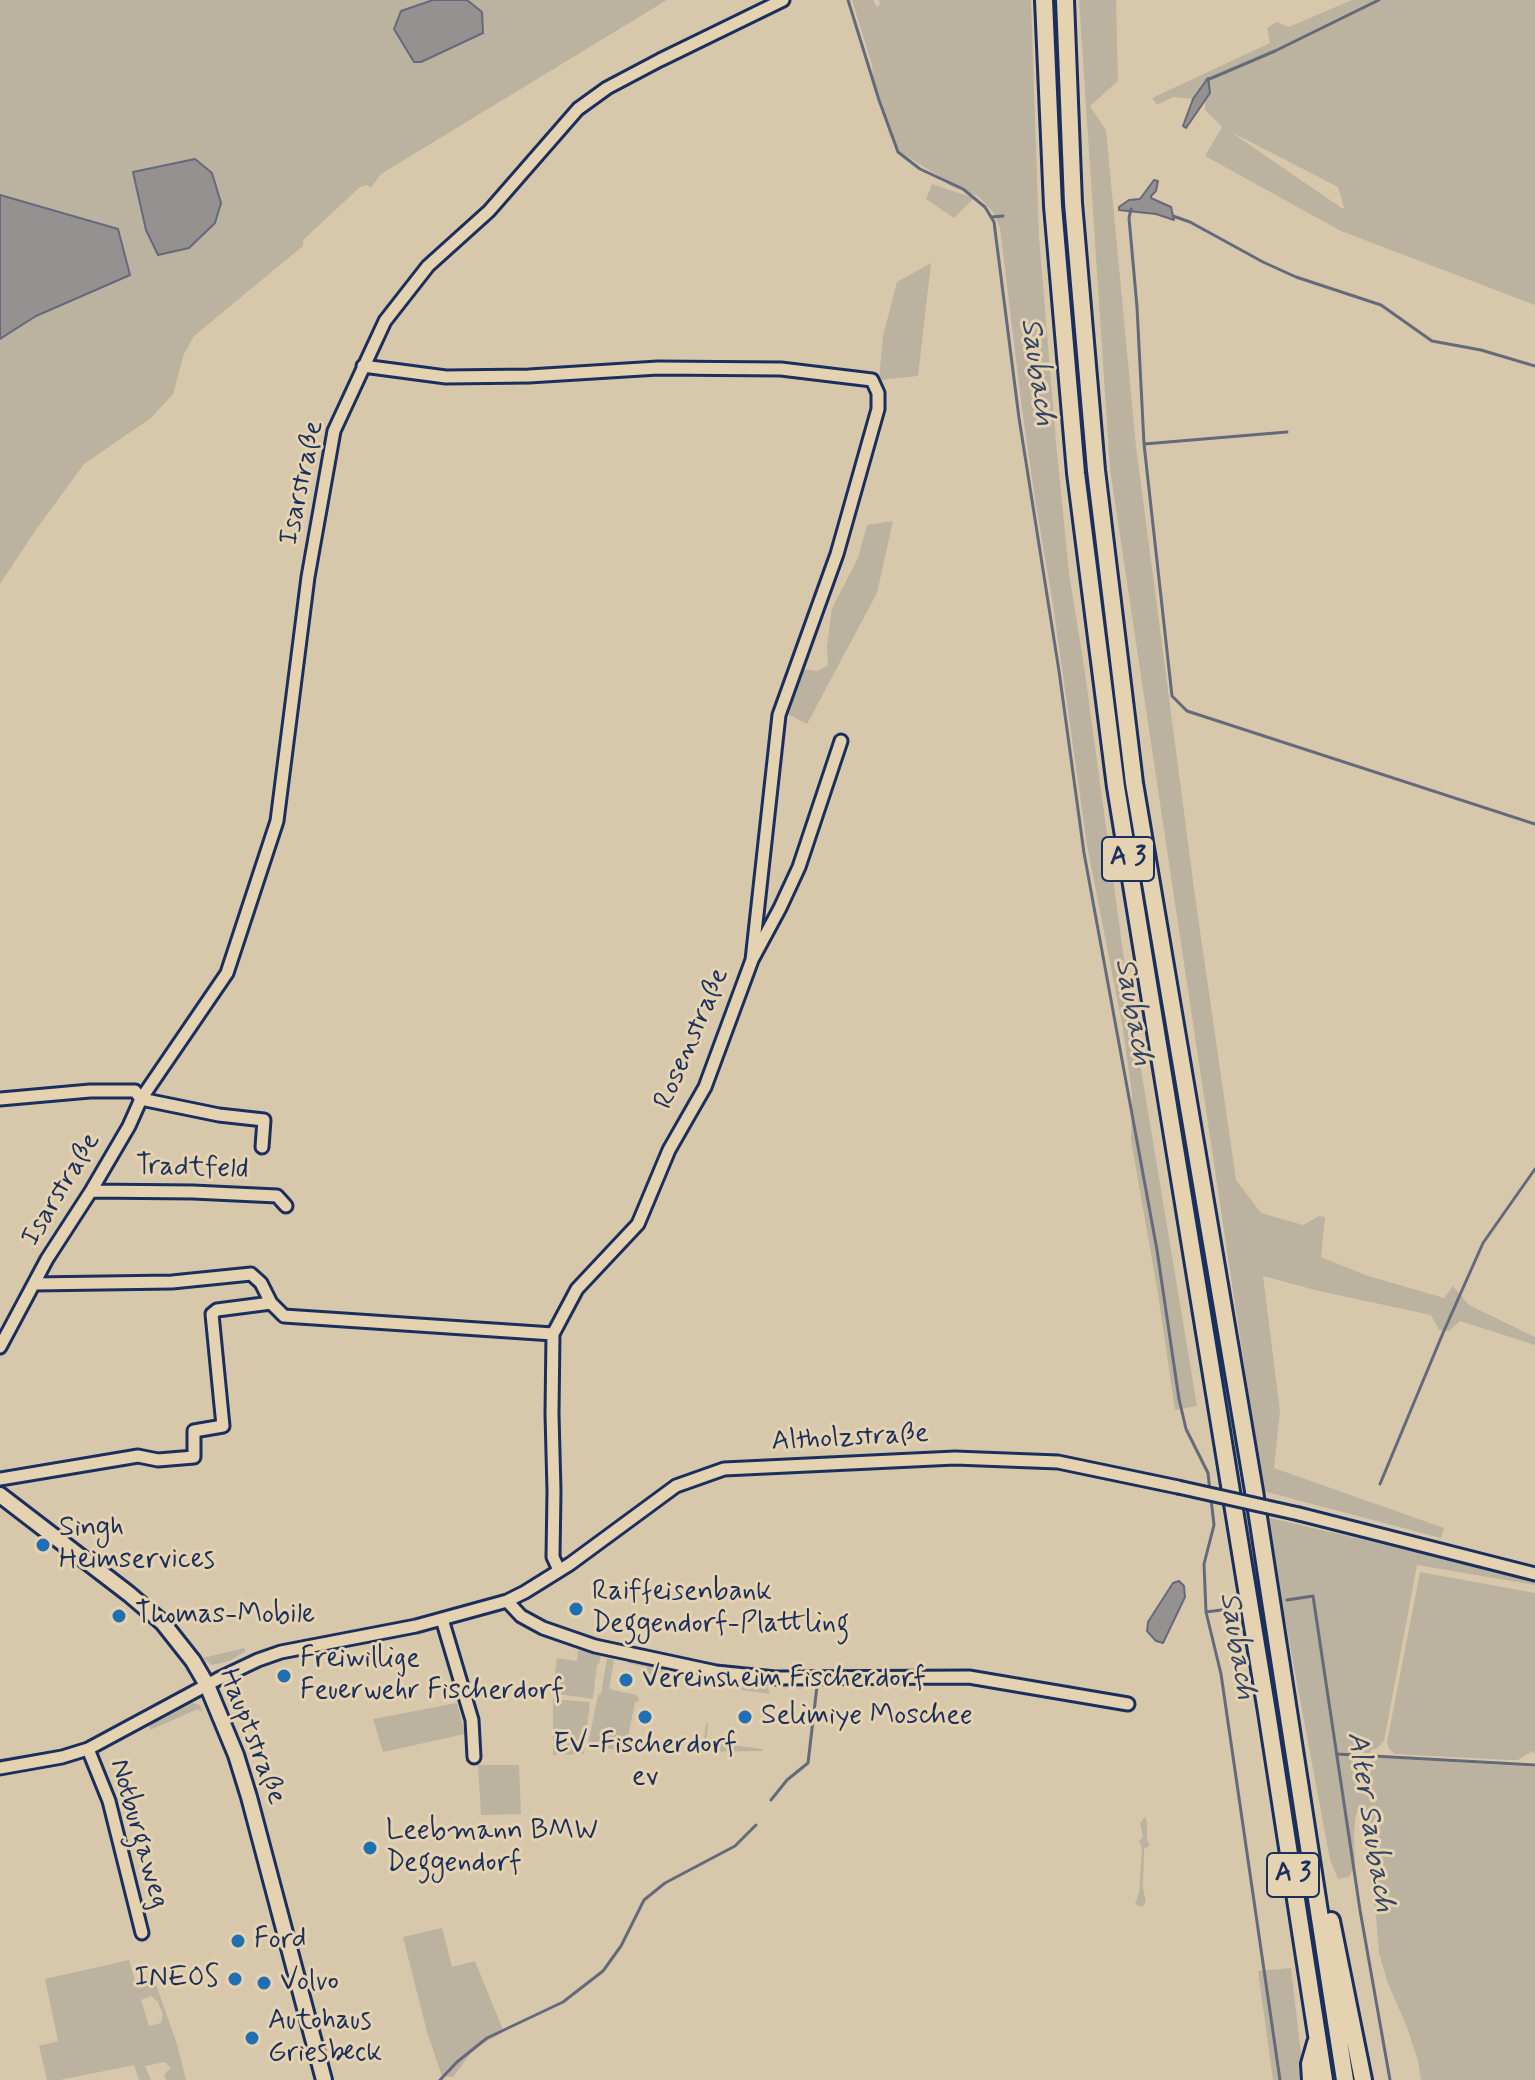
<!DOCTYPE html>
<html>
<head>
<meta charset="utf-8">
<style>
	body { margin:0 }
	canvas { display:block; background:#d8c8ab }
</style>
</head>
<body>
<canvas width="1535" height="2080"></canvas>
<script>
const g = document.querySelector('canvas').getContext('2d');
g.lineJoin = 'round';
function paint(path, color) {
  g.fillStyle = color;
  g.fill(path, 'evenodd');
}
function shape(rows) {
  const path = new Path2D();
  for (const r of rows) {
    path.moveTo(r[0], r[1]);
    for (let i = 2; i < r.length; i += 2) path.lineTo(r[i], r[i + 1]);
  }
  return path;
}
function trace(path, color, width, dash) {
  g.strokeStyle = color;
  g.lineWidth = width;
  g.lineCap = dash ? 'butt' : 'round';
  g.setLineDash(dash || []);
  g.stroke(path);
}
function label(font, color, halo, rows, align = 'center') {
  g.font = font + ' Mynerve,sans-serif';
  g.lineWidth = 6;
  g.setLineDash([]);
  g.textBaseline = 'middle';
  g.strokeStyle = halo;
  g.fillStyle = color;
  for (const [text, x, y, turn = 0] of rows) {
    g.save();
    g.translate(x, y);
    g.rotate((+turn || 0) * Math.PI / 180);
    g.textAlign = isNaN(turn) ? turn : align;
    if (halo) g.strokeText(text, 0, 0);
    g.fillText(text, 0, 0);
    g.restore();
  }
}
const green = shape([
	[0,0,433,0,401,11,414,62,421,61,483,33,482,12,467,0,667,0,381,174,371,188,367,185,360,187,303,240,303,246,194,336,184,354,173,394,151,418,84,464,35,531,0,584],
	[852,0,873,0,877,7,880,4,879,0,1031,0,1039,237,1056,442,1069,573,1084,666,1130,1003,1197,1406,1175,1410,1158,1294,1131,1140,1132,1093,1122,1024,1087,845,1052,598,1036,506,1022,409,1000,228,993,212,978,196,950,186,939,176,901,153,889,134,882,103,874,87,872,65],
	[1079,0,1116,0,1118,81,1090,106,1106,130,1136,446,1195,896,1236,1180,1261,1213,1303,1225,1319,1216,1325,1217,1321,1257,1365,1275,1444,1298,1453,1286,1469,1305,1535,1337,1535,1345,1460,1321,1449,1331,1439,1330,1431,1315,1319,1291,1263,1276,1280,1411,1274,1468,1444,1528,1441,1538,1263,1491,1110,469],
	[1352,0,1535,0,1535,305,1341,231,1205,156,1222,127,1205,110,1205,102,1210,93,1208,79,1193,99,1173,97,1157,105,1152,98,1270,43,1267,28,1277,22,1289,27],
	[1231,132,1338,187,1344,208,1343,209],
	[932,184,974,198,954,218,926,199],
	[931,263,918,376,879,380,883,336,897,282],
	[893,521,877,593,807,724,786,713,802,669,818,671,828,665,827,647,832,608,858,558,867,525],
	[1266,1517,1535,1580,1535,1585,1417,1565,1384,1741,1377,1748,1371,1750,1370,1757,1535,1767,1535,2080,1421,2080,1418,2061,1407,2027,1387,1981,1379,1953,1376,1917,1363,1833,1364,1806,1356,1814,1354,1833,1355,1865,1349,1877,1338,1879,1330,1860],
	[1420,1572,1535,1593,1535,1755,1533,1751,1518,1760,1508,1760,1395,1754,1389,1749,1387,1742],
	[244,1648,246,1651,229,1661,212,1665,203,1658],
	[578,1650,601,1656,599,1664,597,1664,593,1699,552,1693,557,1658,577,1661],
	[607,1658,614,1660,609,1689,636,1695,639,1698,638,1702,635,1702,625,1752,588,1744,598,1695,601,1694],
	[628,1661,671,1669,669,1684,662,1684,663,1677,647,1674,647,1667,627,1663],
	[737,1682,767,1685,770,1694,736,1689],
	[553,1699,590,1702,584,1754,553,1755],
	[193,1703,200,1705,202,1711,201,1712,198,1709,150,1730,149,1723],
	[457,1703,465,1734,383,1752,373,1719],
	[706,1723,708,1723,706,1745,715,1746,717,1743,762,1749,762,1751,696,1752,696,1749,703,1749],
	[478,1765,519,1765,521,1814,481,1815],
	[1145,1817,1147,1822,1147,1839,1150,1845,1144,1849,1143,1888,1146,1902,1142,1907,1135,1904,1139,1893,1142,1849,1139,1841,1143,1837,1140,1823],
	[442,1928,452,1967,475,1961,504,2032,475,2048,453,2077,442,2076,427,2032,403,1937],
	[129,1960,135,1981,147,1978,154,1979,177,2044,186,2080,166,2080,164,2074,171,2068,165,2062,145,2066,151,2080,139,2080,134,2065,60,2080,47,2080,39,2046,58,2041,45,1979],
	[151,1996,158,2002,163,2015,161,2023,149,2026,141,2000],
	[1291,1968,1304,2080,1273,2080,1258,1971]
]);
const water = shape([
	[433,0,467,0,482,12,483,33,421,62,414,62,394,29,401,11,433,0],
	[1208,78,1210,93,1186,128,1183,126,1193,99,1208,78],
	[195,159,212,173,221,203,215,223,189,248,158,255,146,230,133,172,195,159],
	[1154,180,1158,181,1156,191,1151,196,1151,198,1171,207,1174,220,1156,214,1119,210,1119,207,1129,200,1140,199,1154,180],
	[0,195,118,229,130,275,36,316,0,339,0,195],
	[1179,1581,1184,1586,1185,1597,1163,1643,1156,1641,1147,1631,1148,1622,1173,1583,1179,1581]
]);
const stream = shape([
	[848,0,879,100,898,152,920,169,963,189,985,207,994,222,1019,418,1059,671,1084,853,1157,1250,1179,1399,1186,1429,1208,1473,1210,1492],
	[1207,80,1275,51,1379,0],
	[1131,209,1129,218,1137,307,1144,444,1172,696,1187,711,1535,824],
	[1173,216,1190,222,1263,262,1296,277,1381,305,1432,341,1481,350,1535,366],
	[992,217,1003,216],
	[1144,444,1287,432],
	[1380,1484,1443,1333,1483,1243,1535,1169],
	[1211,1499,1214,1525,1204,1564,1206,1612,1221,1674,1280,2080],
	[1287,1600,1313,1596,1360,1910,1390,2080],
	[1206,1612,1229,1609],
	[1337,1754,1535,1765],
	[771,1800,787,1780,808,1763,817,1686],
	[440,2080,457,2062,487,2038,563,2002,603,1971,621,1946,644,1900,665,1883,735,1846,756,1825]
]);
const minor = shape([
	[363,366,446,377,529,376,658,368,781,369,872,380,878,393,878,409,837,554,779,715,752,960],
	[0,1099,90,1091,135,1091,141,1099],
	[141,1099,219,1115,264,1120,262,1147],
	[91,1191,193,1192,277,1196,286,1206],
	[34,1284,172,1282,251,1274,261,1283,271,1303,284,1316,553,1334,552,1414,554,1491,553,1557,559,1570],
	[553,1334,577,1289,638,1224,669,1150,705,1087,752,960,780,908,799,867,841,741],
	[0,1347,47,1259,91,1191,129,1126,141,1099,227,973,277,821,308,577,334,431,385,321,428,266,489,211,578,109,607,88,660,60,783,0],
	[0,1479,138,1456,158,1460,194,1457,194,1431,223,1426,212,1314,217,1310,271,1303],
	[1299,1514,1535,1574],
	[507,1601,521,1616,543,1628,595,1646,716,1672,775,1678,969,1677,1128,1704],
	[442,1619,472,1720,474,1757],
	[88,1749,109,1801,142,1933],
	[0,1768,62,1757,88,1749,218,1679,258,1660,281,1652,416,1626,507,1601,525,1592,570,1564,676,1486,724,1469,955,1458,1058,1462,1178,1487]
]);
const major = shape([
	[0,1495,129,1594,163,1623,193,1661,207,1685,236,1755,249,1797,324,2080]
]);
const highway = shape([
	[1044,0,1053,206,1076,473,1116,787,1267,1712,1324,2080],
	[1065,0,1073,203,1096,470,1134,783,1254,1491,1345,2080],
	[1331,1921,1363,2080],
	[1311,2080,1310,2064,1316,2043]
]);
const minorBridge = shape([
	[1178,1487,1299,1514]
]);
const markers = [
	[43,1545,8,"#1f6fb2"],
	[576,1609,8,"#1f6fb2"],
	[119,1616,8,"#1f6fb2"],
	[284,1676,8,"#1f6fb2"],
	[626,1680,8,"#1f6fb2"],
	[645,1717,8,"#1f6fb2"],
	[745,1717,8,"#1f6fb2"],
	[370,1848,8,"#1f6fb2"],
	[238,1941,8,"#1f6fb2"],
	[235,1979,8,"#1f6fb2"],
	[264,1983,8,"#1f6fb2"],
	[252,2038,8,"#1f6fb2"]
];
const shields = [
	[1128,859,52],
	[1293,1875,52]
];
const shieldNames = [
	["A 3",1128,859],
	["A 3",1293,1875]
];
const streetNames = [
	["Isarstraße",303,483,-78],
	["Rosenstraße",693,1039,-67],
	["Tradtfeld",192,1169,2],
	["Isarstraße",62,1190,-59],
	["Altholzstraße",850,1439,-3],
	["Hauptstraße",251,1737,69],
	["Notburgaweg",138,1834,74]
];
const poiNames = [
	["Singh",59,1529],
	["Heimservices",59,1561],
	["Raiffeisenbank",592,1593],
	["Deggendorf-Plattling",592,1625],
	["Thomas-Mobile",135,1616],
	["Freiwillige",300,1660],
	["Feuerwehr Fischerdorf",300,1692],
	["Vereinsheim Fischerdorf",642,1680],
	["Selimiye Moschee",761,1717],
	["EV-Fischerdorf",645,1746,"center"],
	["ev",645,1778,"center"],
	["Leebmann BMW",386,1832],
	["Deggendorf",386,1864],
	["Ford",254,1941],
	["INEOS",219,1979,"right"],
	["Volvo",280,1983],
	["Autohaus",268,2022],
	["Griesbeck",268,2054]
];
const waterNames = [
	["Saubach",1036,372,82],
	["Saubach",1132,1012,80],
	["Saubach",1236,1646,81],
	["Alter Saubach",1369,1822,81]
];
paint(green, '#bcb2a0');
paint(water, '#959190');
trace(water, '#646a7c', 2);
trace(stream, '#646a7c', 3);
trace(minor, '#1b2f5e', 17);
trace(major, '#1b2f5e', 20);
trace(highway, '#1b2f5e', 22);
trace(minor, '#e4d2b0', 11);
trace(major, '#e4d2b0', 14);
trace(highway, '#e4d2b0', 16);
trace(minorBridge, '#1b2f5e', 17, []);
trace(minorBridge, '#e4d2b0', 11);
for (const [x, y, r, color] of markers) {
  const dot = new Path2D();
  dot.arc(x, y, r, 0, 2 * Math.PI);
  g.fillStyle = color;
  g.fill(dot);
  trace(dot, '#e4d2b0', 3);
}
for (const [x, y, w] of shields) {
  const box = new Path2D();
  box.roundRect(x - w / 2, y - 22, w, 44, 6);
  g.fillStyle = '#e4d2b0';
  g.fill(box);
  trace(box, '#1b2f5e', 2);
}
label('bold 26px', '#1b2f5e', null, shieldNames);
label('28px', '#1b2f5e', '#e4d2b0', streetNames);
label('28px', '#1b2f5e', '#e4d2b0', poiNames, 'left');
label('italic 30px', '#334368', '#e4d2b0', waterNames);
</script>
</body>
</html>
